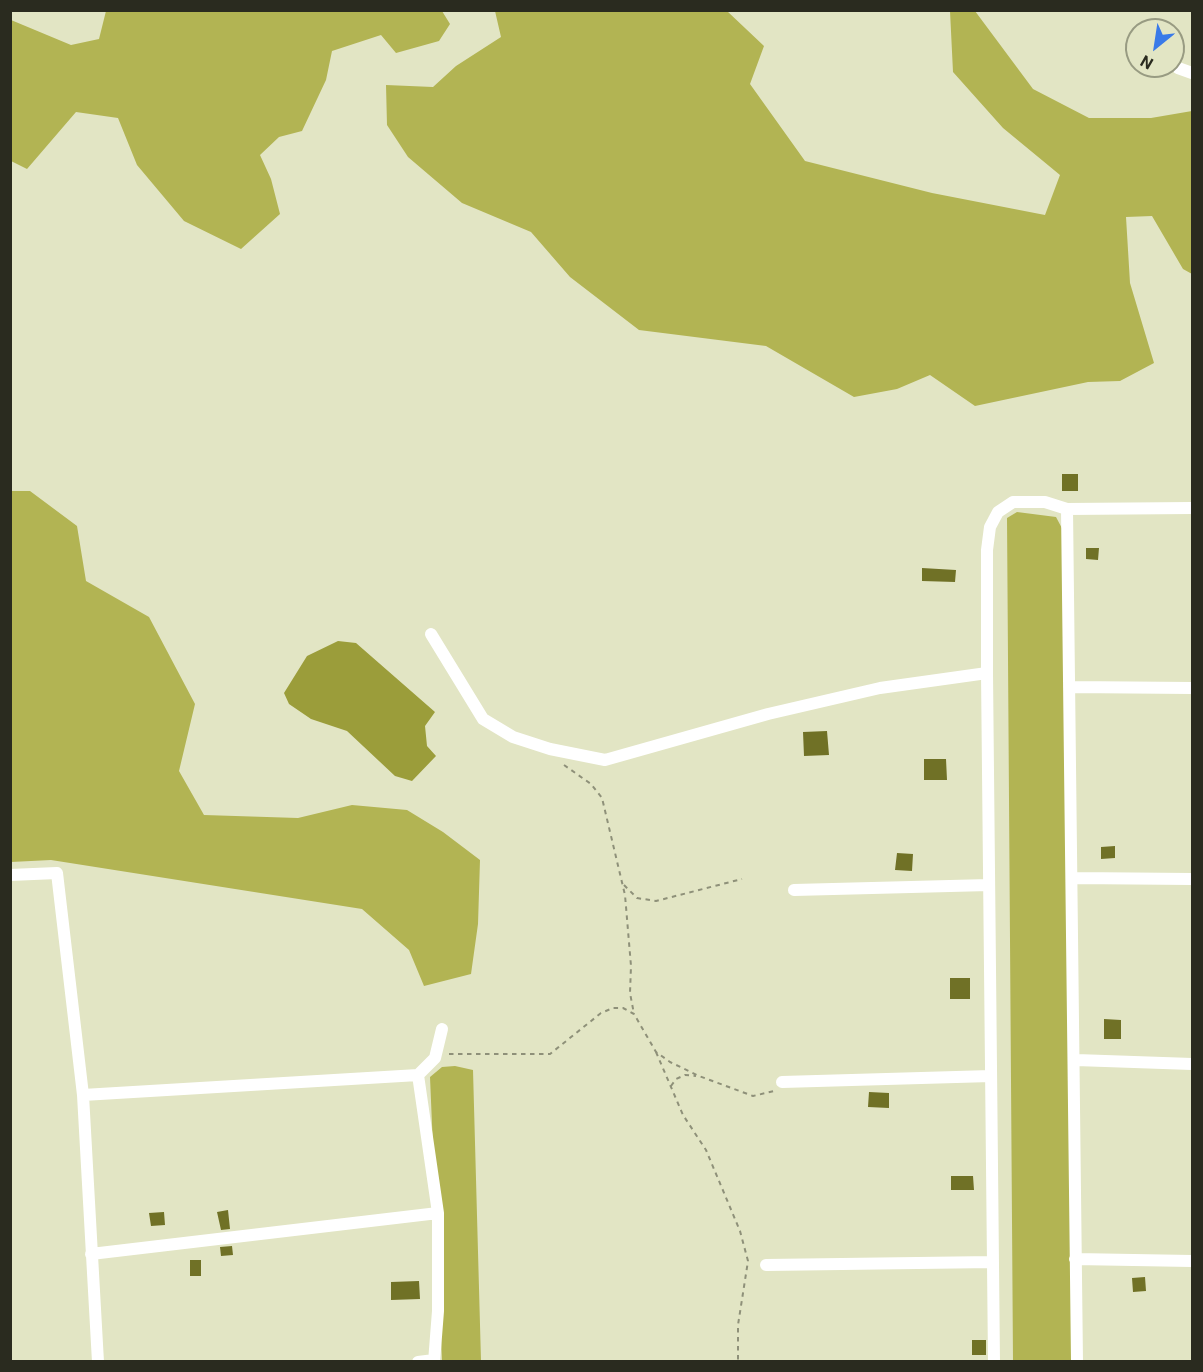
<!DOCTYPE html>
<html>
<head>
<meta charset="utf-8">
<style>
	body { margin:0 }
	#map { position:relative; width:1203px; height:1372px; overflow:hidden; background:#e2e5c4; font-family:Roboto,sans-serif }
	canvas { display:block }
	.frame { position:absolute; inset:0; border:12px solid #2a2b1f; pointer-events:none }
	.north { position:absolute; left:1125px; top:18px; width:60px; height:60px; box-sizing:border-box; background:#e2e5c4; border:2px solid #989b82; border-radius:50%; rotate:210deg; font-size:16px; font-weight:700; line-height:24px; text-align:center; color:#2a2b1f }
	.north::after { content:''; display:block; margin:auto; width:21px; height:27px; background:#397ae8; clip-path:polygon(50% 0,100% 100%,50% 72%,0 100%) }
</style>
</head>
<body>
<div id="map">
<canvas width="1203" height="1372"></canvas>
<div class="frame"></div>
<div class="north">N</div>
</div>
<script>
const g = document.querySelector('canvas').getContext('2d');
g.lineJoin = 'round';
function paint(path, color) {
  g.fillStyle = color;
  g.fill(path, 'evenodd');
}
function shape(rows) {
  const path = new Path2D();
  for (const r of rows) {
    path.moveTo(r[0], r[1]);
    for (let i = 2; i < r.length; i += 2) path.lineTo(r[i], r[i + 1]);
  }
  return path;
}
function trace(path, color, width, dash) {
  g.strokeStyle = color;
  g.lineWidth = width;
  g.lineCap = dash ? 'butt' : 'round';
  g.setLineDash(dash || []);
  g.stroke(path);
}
const forest = shape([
	[442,11,450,24,439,41,396,53,381,35,332,51,326,80,302,131,279,137,260,155,271,179,280,214,241,249,184,221,137,165,118,118,76,112,27,169,11,161,11,20,71,45,99,39,106,11],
	[495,11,727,11,764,46,750,84,805,161,932,193,1045,215,1060,175,1003,128,953,72,950,11,975,11,1033,89,1089,118,1151,118,1192,111,1192,274,1183,269,1152,216,1126,217,1130,283,1154,363,1120,381,1088,382,975,406,930,375,897,389,854,397,766,346,639,330,570,277,531,232,462,203,408,157,387,125,386,85,433,87,456,66,501,37],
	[30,491,77,526,86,581,149,617,195,704,179,771,204,815,298,818,352,805,407,810,443,832,480,860,478,924,471,974,424,986,409,950,362,909,51,860,11,862,11,491],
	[1017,512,1056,517,1065,534,1073,1361,1013,1361,1007,518],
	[455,1066,473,1070,481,1361,442,1361,430,1077,442,1067]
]);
const water = shape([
	[338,641,356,643,435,712,425,726,427,746,436,756,412,781,395,776,347,731,311,719,289,704,284,693,307,656]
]);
const building = shape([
	[1062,474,1078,474,1078,491,1062,491],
	[1086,548,1099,548,1098,560,1086,559],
	[922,568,956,570,955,582,922,581],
	[827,731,829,755,804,756,803,732],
	[924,759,946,759,947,780,924,780],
	[1115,846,1115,858,1101,859,1101,847],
	[897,853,913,854,912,871,895,870],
	[950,978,970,978,970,999,950,999],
	[1104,1019,1121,1020,1121,1039,1104,1039],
	[869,1092,889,1093,889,1108,868,1107],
	[951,1176,973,1176,974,1190,951,1190],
	[228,1210,230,1229,221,1230,217,1212],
	[164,1212,165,1225,151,1226,149,1213],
	[232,1246,233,1255,221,1256,220,1247],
	[190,1260,201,1260,201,1276,190,1276],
	[1145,1277,1146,1291,1133,1292,1132,1278],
	[419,1281,420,1299,391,1300,391,1282],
	[972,1340,986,1340,986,1355,972,1355]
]);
const path = shape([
	[564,765,591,784,602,798,625,895,631,966,630,993,634,1014],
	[624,885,637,898,656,901,742,879],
	[656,1052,683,1115,706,1150,740,1231,748,1261,738,1325,738,1362],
	[449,1054,550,1054,601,1013,613,1008,623,1008,634,1014,656,1052,670,1062,699,1076,753,1096,774,1091],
	[671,1086,676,1079,685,1075,696,1076]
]);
const minor = shape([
	[1178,68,1192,73],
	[1067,509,1077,1362],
	[431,634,483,719,513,737,550,749,605,760,768,714,880,688,987,673],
	[1069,687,1192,688],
	[10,875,57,873,83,1095,98,1362],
	[1073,878,1192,879],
	[794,890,989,885],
	[1076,1060,1192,1064],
	[782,1082,991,1076],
	[83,1095,418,1075],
	[91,1254,438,1213],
	[1075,1259,1192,1261],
	[766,1265,993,1262],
	[418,1362,434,1360],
	[434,1362,438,1311,438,1213,418,1075,435,1058,442,1029],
	[994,1362,987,673,987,550,990,527,998,512,1013,502,1045,502,1067,509,1192,508]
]);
paint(forest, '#b2b453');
paint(water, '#9b9d3a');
paint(building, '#707126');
trace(path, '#8e9079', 2, [4.5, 4.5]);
trace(minor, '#fff', 12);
</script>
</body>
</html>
